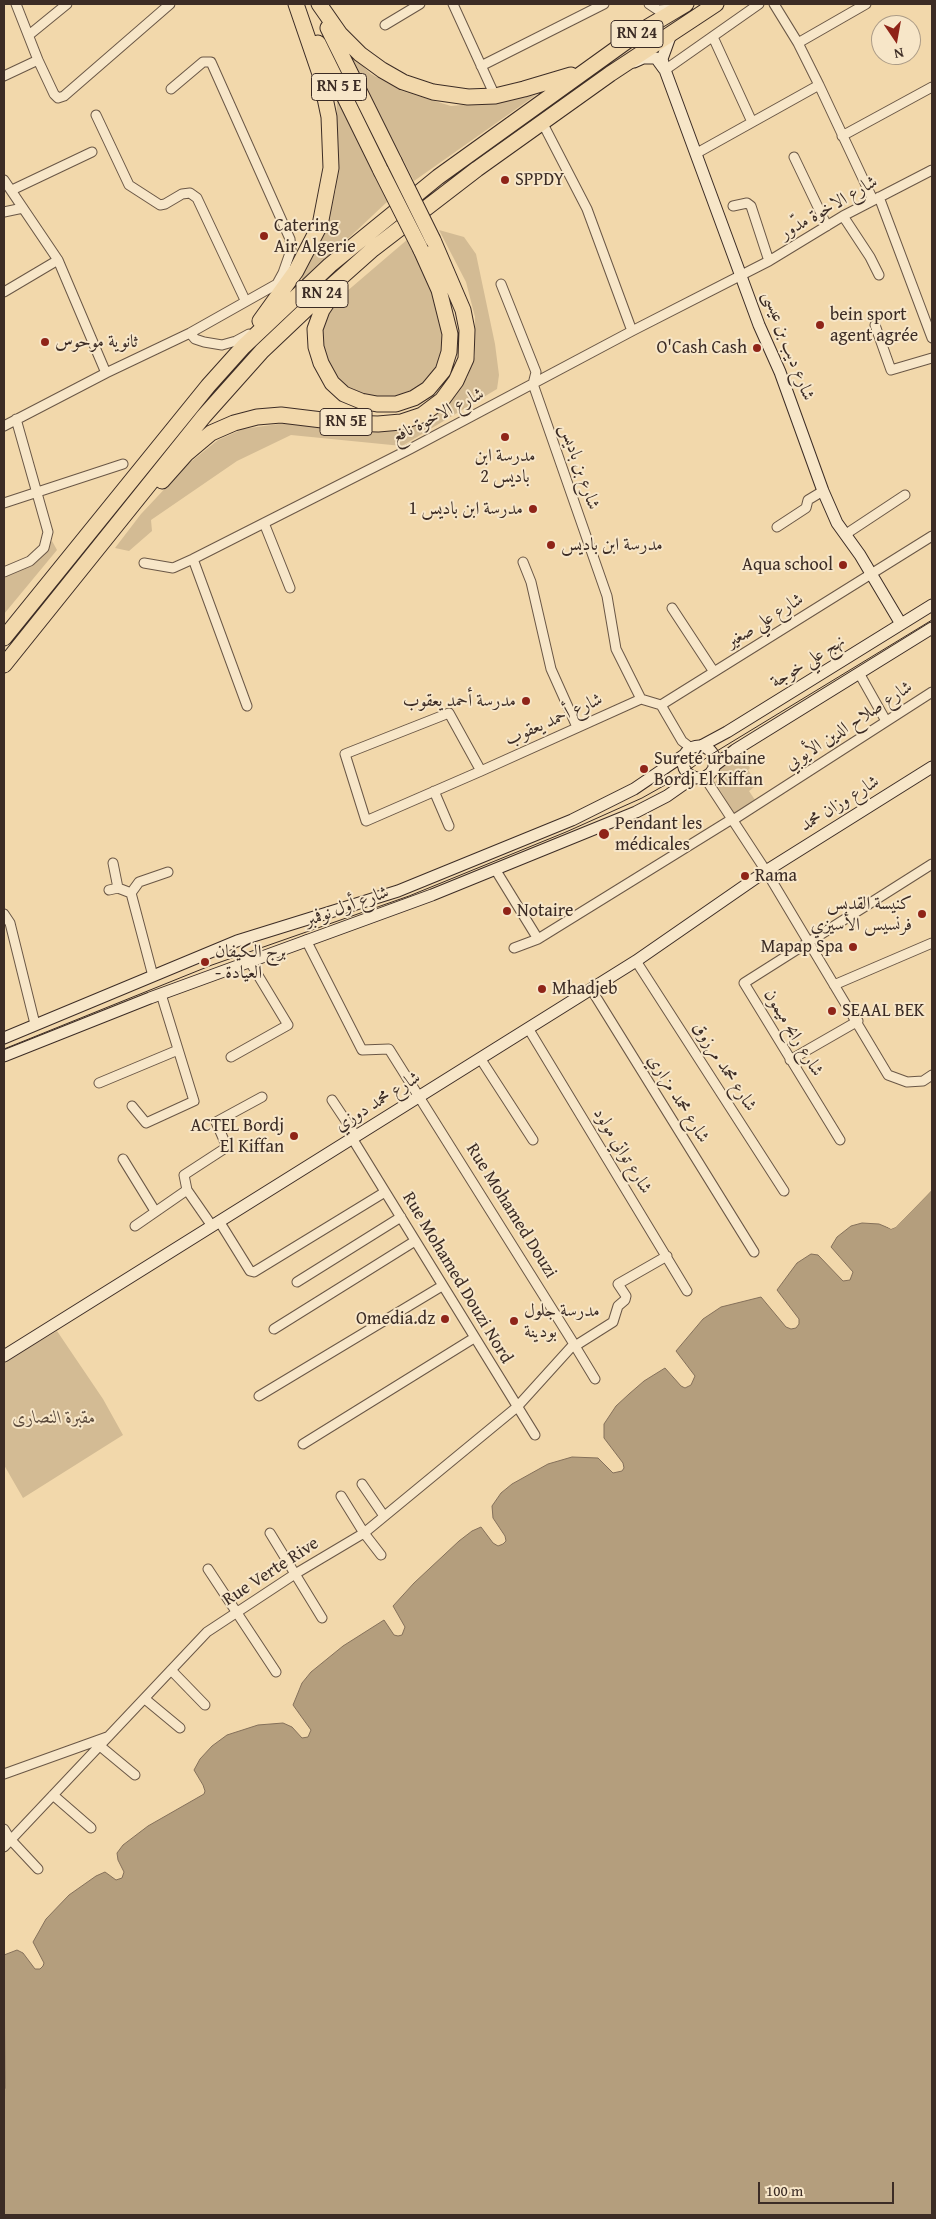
<!DOCTYPE html>
<html>
<head>
<meta charset="utf-8">
<style>
	body { margin:0 }
	#map { position:relative; width:936px; height:2219px; overflow:hidden; background:#f2d8ab; font-family:"Gentium Book Plus",serif }
	canvas { display:block }
	.frame { position:absolute; inset:0; border:5px solid #3c2c25; pointer-events:none }
	.north { position:absolute; left:871px; top:15px; width:50px; height:50px; box-sizing:border-box; background:#f7e6c8; border:1px solid #ac9c87; border-radius:50%; rotate:168deg; font-size:14px; font-weight:700; line-height:20px; text-align:center; color:#3c2c25 }
	.north::after { content:''; display:block; margin:auto; width:18px; height:22px; background:#8f2418; clip-path:polygon(50% 0,100% 100%,50% 72%,0 100%) }
	.scale { position:absolute; left:758px; top:2182px; width:136px; height:22px; box-sizing:border-box; border:2px solid #3c2c25; border-top:0; padding-left:6px; font-size:15px; line-height:18px; white-space:nowrap; color:#3c2c25; -webkit-text-stroke:4px #f7e6c8; paint-order:stroke }
</style>
</head>
<body>
<div id="map">
<canvas width="936" height="2219"></canvas>
<div class="frame"></div>
<div class="north">N</div>
<div class="scale">100 m</div>
</div>
<script>
const g = document.querySelector('canvas').getContext('2d');
g.lineJoin = 'round';
function paint(path, color) {
  g.fillStyle = color;
  g.fill(path, 'evenodd');
}
function shape(rows) {
  const path = new Path2D();
  for (const r of rows) {
    if (r.length === 3) {
      path.moveTo(r[0] + r[2], r[1]);
      path.arc(r[0], r[1], r[2], 0, 2 * Math.PI);
      continue;
    }
    path.moveTo(r[0], r[1]);
    for (let i = 2; i < r.length; i += 2) path.lineTo(r[i], r[i + 1]);
  }
  return path;
}
function trace(path, color, width, dash) {
  g.strokeStyle = color;
  g.lineWidth = width;
  g.lineCap = dash ? 'butt' : 'round';
  g.setLineDash(dash || []);
  g.stroke(path);
}
function label(font, color, halo, rows, align = 'center') {
  g.font = font + ' "Gentium Book Plus",Amiri,serif';
  g.lineWidth = 4;
  g.setLineDash([]);
  g.textBaseline = 'middle';
  g.strokeStyle = halo;
  g.fillStyle = color;
  for (const [text, x, y, turn = 0] of rows) {
    g.save();
    g.translate(x, y);
    g.rotate((+turn || 0) * Math.PI / 180);
    g.textAlign = isNaN(turn) ? turn : align;
    if (halo) g.strokeText(text, 0, 0);
    g.fillText(text, 0, 0);
    g.restore();
  }
}
const green = shape([
	[349,53,371,74,402,91,451,106,501,101,536,95,414,181],
	[337,95,388,201,303,281,301,277,328,217,336,189],
	[439,230,464,237,476,254,495,344,499,375,497,389,402,446,291,435,237,461,151,520,152,531,129,551,115,548,141,514,188,464,218,440,243,429,286,423,369,430,454,394,467,378,475,356,475,317,466,282],
	[408,239,436,298,442,316,443,357,429,379,417,388,404,396,377,399,349,389,337,377,330,367,322,342,322,330,329,309,339,298],
	[52,541,57,550,4,614,4,575,30,566],
	[742,756,750,768,748,770,758,784,749,791,755,800,734,813,715,782,719,778,716,771],
	[57,1331,103,1399,123,1435,23,1498,4,1465,4,1362]
]);
const water = shape([
	[932,1190,932,2215,4,2215,4,2091,5,2088,4,1955,17,1950,23,1953,35,1969,40,1969,43,1966,44,1963,33,1942,46,1919,69,1895,96,1876,105,1872,116,1880,122,1878,124,1872,118,1860,117,1853,123,1845,148,1826,204,1794,205,1791,203,1785,194,1770,200,1759,212,1746,227,1735,258,1725,283,1723,292,1727,302,1738,308,1737,311,1730,293,1705,302,1683,311,1672,343,1646,384,1620,394,1635,398,1636,402,1635,405,1627,393,1606,414,1583,459,1541,472,1531,481,1527,493,1543,498,1546,503,1544,506,1541,505,1536,493,1518,492,1506,501,1493,512,1484,548,1464,572,1457,598,1458,613,1473,622,1471,624,1468,623,1463,604,1438,604,1424,616,1406,629,1394,644,1381,665,1368,681,1386,685,1388,691,1385,695,1376,676,1351,703,1319,721,1307,761,1297,786,1327,791,1329,796,1328,799,1324,799,1319,777,1290,797,1263,811,1254,818,1255,843,1281,850,1280,853,1272,831,1247,837,1237,851,1226,862,1223,879,1224,891,1229,896,1227,932,1190]
]);
const pier = shape([
	[932,1187,932,1190,896,1227,891,1229,886,1226,884,1223,894,1225]
]);
const street = shape([
	[16,4,38,60,54,94,58,98,64,96,170,4],
	[453,4,495,96],
	[649,4,658,10,671,9],
	[774,4,798,43,819,85,873,200],
	[385,25,420,4],
	[29,35,67,4],
	[713,37,752,122],
	[798,43,866,4],
	[481,66,604,4],
	[665,70,759,4],
	[4,76,38,60],
	[96,115,129,185,160,205,165,204,182,194,190,193,197,198,245,300],
	[542,122,587,209,632,331],
	[842,136,932,87],
	[697,153,819,85],
	[794,157,827,226],
	[4,180,58,260,106,373],
	[12,190,92,152],
	[879,197,932,338],
	[733,206,747,203,751,206,769,261],
	[4,212,23,208],
	[843,216,870,257,879,275],
	[501,284,536,372,533,384,607,596,616,649,641,699,661,705],
	[4,292,58,260],
	[875,325,891,370,932,358],
	[190,333,195,339,204,342,222,345,236,341,249,334],
	[4,426,106,373,190,333,277,284,283,273,291,250,290,239,211,62,203,62,171,89],
	[4,503,123,464],
	[264,523,290,588],
	[777,527,806,508,808,500,823,491],
	[846,534,905,495],
	[193,559,247,706],
	[523,562,531,582,551,669,577,727],
	[144,563,173,568,193,559,410,449,632,331,769,261,843,216,932,170],
	[4,572,30,561,44,548,48,532,16,419],
	[672,608,714,672],
	[859,673,886,721],
	[691,748,682,741,661,705,932,536],
	[481,771,449,713,345,754,366,821,481,771,641,699],
	[707,775,709,784,766,871,888,1075,907,1082,923,1081,932,1075],
	[434,791,449,826],
	[733,820,932,692],
	[113,863,118,888],
	[495,869,538,939],
	[109,890,118,888,131,893,153,976],
	[131,893,139,882,168,872],
	[4,914,10,923,35,1024],
	[306,940,362,1050,389,1049,574,1344],
	[514,948,538,939,732,819],
	[636,961,784,1191],
	[834,985,932,943],
	[591,989,754,1252],
	[528,1028,687,1291],
	[231,1057,288,1025,250,962],
	[480,1058,533,1140],
	[790,1060,858,1021],
	[99,1083,178,1050],
	[332,1100,356,1136],
	[132,1106,146,1123,194,1101,161,994],
	[352,1138,535,1435],
	[840,1140,744,983,932,864],
	[123,1159,155,1211],
	[219,1221,250,1271,254,1272,385,1192],
	[135,1226,187,1190],
	[212,1226,187,1190,184,1175,227,1147,216,1122,262,1097],
	[297,1282,401,1217],
	[274,1329,415,1241],
	[574,1344,575,1346,613,1322,618,1306,625,1300,626,1296,618,1284,667,1256],
	[575,1346,595,1379],
	[259,1396,442,1286],
	[303,1444,474,1338],
	[362,1484,384,1516],
	[341,1496,364,1533,381,1555],
	[270,1533,322,1618],
	[208,1569,276,1672],
	[171,1670,205,1705],
	[145,1699,180,1728],
	[100,1746,135,1775],
	[4,1774,107,1737],
	[53,1795,91,1828],
	[4,1829,10,1839,38,1869],
	[4,1847,207,1632,295,1574,364,1533,517,1407,574,1344]
]);
const secondary = shape([
	[671,34,662,59,665,70,759,325,780,372,823,491,837,523,860,555,901,624],
	[634,62,643,58,656,58,664,69],
	[701,746,727,732,932,605],
	[699,762,16],
	[714,766,735,750,932,628],
	[4,1038,237,941,398,891,572,820,634,789,684,755],
	[4,1056,150,998,432,895,636,812,667,796,694,777],
	[4,1356,636,961,766,871,932,767]
]);
const highway = shape([
	[319,4,340,34,360,54,382,70,403,82,433,92,468,97,495,96,524,89,571,75],
	[328,28,394,161],
	[318,43,381,171],
	[334,292,322,310,315,329,316,347,321,363,332,383,344,394,361,401,377,404,396,404,414,398,428,389,443,371,449,352,450,334,439,290,421,250],
	[260,321,296,271,320,225,331,168,329,117,320,74,296,4],
	[162,481,186,454,211,433,234,423,257,417,281,415,347,423,378,424,401,422,422,415,442,400,456,381,466,359,467,330,463,310,433,240],
	[4,638,208,386,243,347,330,265,438,177,641,31,686,4],
	[4,665,204,416,262,351,319,297,373,249,477,169,610,74,716,4]
]);
const tram = shape([
	[4,1049,212,965,409,896,566,832,642,798,674,780,712,754,932,620]
]);
const highwayBridge = shape([
	[394,161,433,240],
	[381,171,421,250]
]);
const markers = [
	[505,180,5,"#8f2418"],
	[264,236,5,"#8f2418"],
	[820,325,5,"#8f2418"],
	[45,342,5,"#8f2418"],
	[757,348,5,"#8f2418"],
	[505,437,5,"#8f2418"],
	[533,509,5,"#8f2418"],
	[551,545,5,"#8f2418"],
	[843,565,5,"#8f2418"],
	[526,701,5,"#8f2418"],
	[644,769,5,"#8f2418"],
	[604,834,6,"#8f2418"],
	[745,876,5,"#8f2418"],
	[507,911,5,"#8f2418"],
	[922,914,5,"#8f2418"],
	[853,947,5,"#8f2418"],
	[205,962,5,"#8f2418"],
	[542,989,5,"#8f2418"],
	[832,1011,5,"#8f2418"],
	[294,1136,5,"#8f2418"],
	[445,1319,5,"#8f2418"],
	[514,1321,5,"#8f2418"]
];
const shields = [
	[637,34,52],
	[339,87,55],
	[322,294,52],
	[346,422,52]
];
const shieldNames = [
	["RN 24",637,34],
	["RN 5 E",339,87],
	["RN 24",322,294],
	["RN 5E",346,422]
];
const poiNames = [
	["SPPDY",515,180],
	["Catering",274,226],
	["Air Algerie",274,247],
	["bein sport",830,315],
	["agent agrée",830,336],
	["ثانوية موحوس",55,342],
	["O'Cash Cash",747,348,"right"],
	["مدرسة ابن",505,456,"center"],
	["باديس 2",505,477,"center"],
	["مدرسة ابن باديس 1",523,509,"right"],
	["مدرسة ابن باديس",561,545],
	["Aqua school",833,565,"right"],
	["مدرسة أحمد يعقوب",516,701,"right"],
	["Sureté urbaine",654,759],
	["Bordj El Kiffan",654,780],
	["Pendant les",615,824],
	["médicales",615,845],
	["Rama",755,876],
	["كنيسة القديس",912,904,"right"],
	["فرنسيس الأسيزي",912,925,"right"],
	["Notaire",517,911],
	["Mapap Spa",843,947,"right"],
	["برج الكيفان",215,952],
	["- العيادة",215,973],
	["Mhadjeb",552,989],
	["SEAAL BEK",842,1011],
	["ACTEL Bordj",284,1126,"right"],
	["El Kiffan",284,1147,"right"],
	["مدرسة جلول",524,1311],
	["بودينة",524,1332],
	["Omedia.dz",435,1319,"right"]
];
const streetNames = [
	["شارع الاخوة مدّور",829,208,-30],
	["شارع ديب بن عيسى",788,346,69],
	["شارع الاخوة نافع",438,416,-27],
	["شارع بن باديس",579,467,71],
	["شارع علي صغير",765,621,-32],
	["نهج علي خوجة",808,662,-32],
	["شارع أحمد يعقوب",554,720,-24],
	["شارع صلاح الدين الأيوبي",849,726,-33],
	["شارع وزان محمد",840,804,-32],
	["شارع أول نوفمبر",347,907,-20],
	["شارع رابح ميمون",793,1033,59],
	["شارع محمد مرزوق",724,1067,57],
	["شارع محمد مزاري",678,1099,58],
	["شارع محمد دوزي",378,1102,-32],
	["شارع تواتي مولود",622,1151,59],
	["Rue Mohamed Douzi",511,1211,58],
	["Rue Mohamed Douzi Nord",457,1278,59],
	["Rue Verte Rive",271,1572,-33]
];
const parkNames = [
	["مقبرة النصارى",54,1418]
];
paint(green, '#d3bb94');
paint(water, '#b49e7d');
trace(water, '#84705a', 1);
paint(pier, '#f2d8ab');
trace(street, '#6a5746', 11);
trace(secondary, '#3c2c25', 13);
trace(highway, '#3c2c25', 17);
trace(street, '#f7e6c8', 9);
trace(secondary, '#f7e6c8', 11);
trace(highway, '#f2d8ab', 15);
trace(tram, '#3c2c25', 1);
trace(highwayBridge, '#3c2c25', 17, []);
trace(highwayBridge, '#f2d8ab', 15);
for (const [x, y, r, color] of markers) {
  const dot = new Path2D();
  dot.arc(x, y, r, 0, 2 * Math.PI);
  g.fillStyle = color;
  g.fill(dot);
  trace(dot, '#f7e6c8', 2);
}
for (const [x, y, w] of shields) {
  const box = new Path2D();
  box.roundRect(x - w / 2, y - 13.5, w, 27, 4);
  g.fillStyle = '#f7e6c8';
  g.fill(box);
  trace(box, '#3c2c25', 1);
}
label('bold 16px', '#3c2c25', null, shieldNames);
label('18px', '#3c2c25', '#f7e6c8', poiNames, 'left');
label('18px', '#3c2c25', '#f7e6c8', streetNames);
label('italic 18px', '#5a493b', '#f7e6c8', parkNames);
</script>
</body>
</html>
